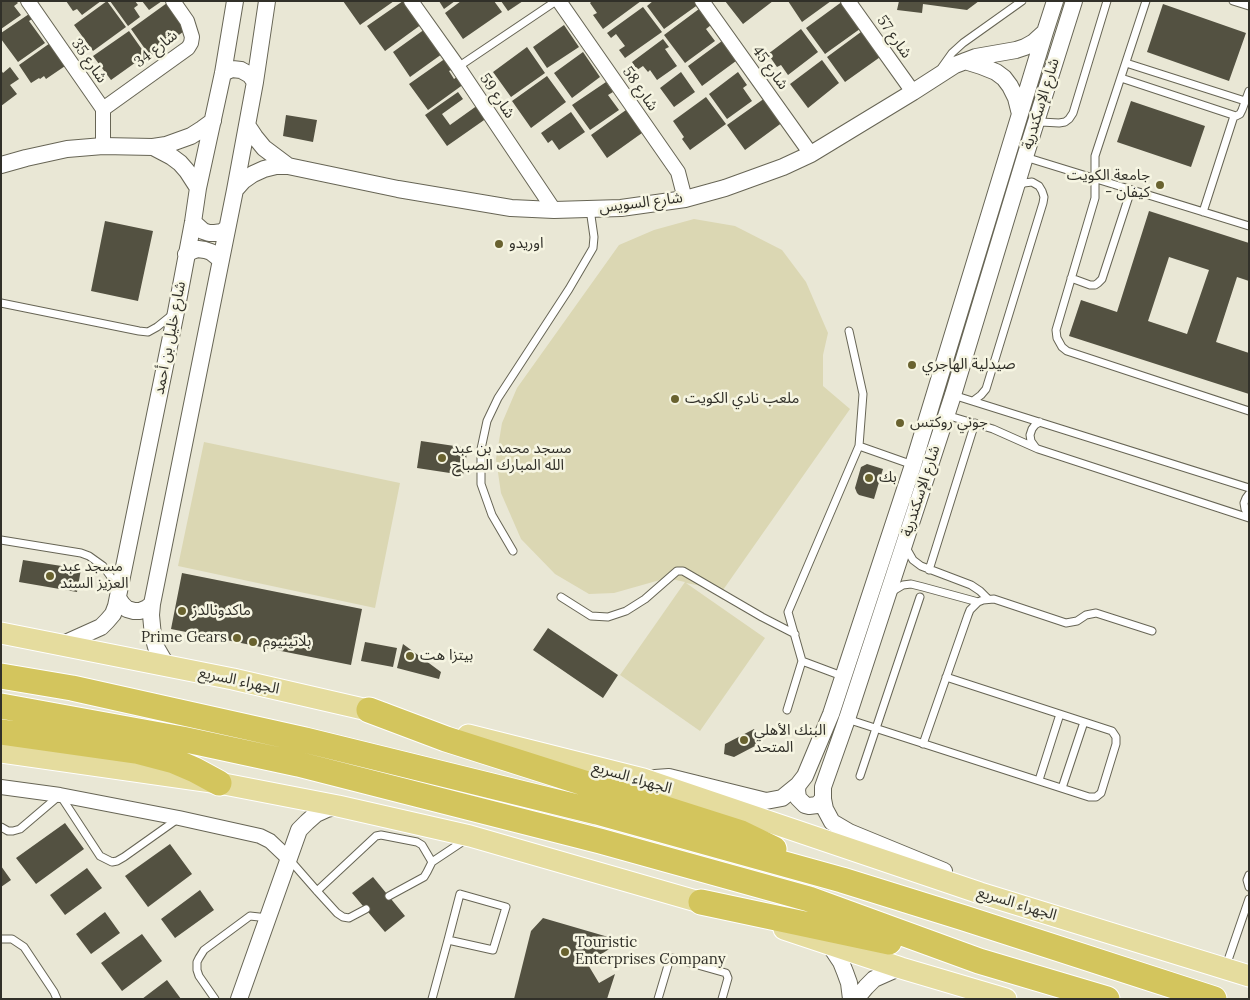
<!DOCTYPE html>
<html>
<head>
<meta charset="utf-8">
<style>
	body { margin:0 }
	#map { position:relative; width:1250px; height:1000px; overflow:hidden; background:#e9e7d5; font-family:Lora,serif }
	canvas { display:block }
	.frame { position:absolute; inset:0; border:2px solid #313029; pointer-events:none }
</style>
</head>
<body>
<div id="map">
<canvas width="1250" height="1000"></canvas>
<div class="frame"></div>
</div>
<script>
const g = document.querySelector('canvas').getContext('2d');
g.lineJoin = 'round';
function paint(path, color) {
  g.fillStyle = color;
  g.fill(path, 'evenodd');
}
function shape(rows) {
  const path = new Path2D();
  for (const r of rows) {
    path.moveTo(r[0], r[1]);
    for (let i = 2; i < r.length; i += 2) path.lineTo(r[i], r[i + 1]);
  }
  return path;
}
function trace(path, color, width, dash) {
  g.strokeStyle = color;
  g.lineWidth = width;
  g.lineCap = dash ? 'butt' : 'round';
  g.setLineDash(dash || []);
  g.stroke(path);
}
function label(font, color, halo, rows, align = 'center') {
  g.font = font + ' Lora,"Noto Sans Arabic",serif';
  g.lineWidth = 5;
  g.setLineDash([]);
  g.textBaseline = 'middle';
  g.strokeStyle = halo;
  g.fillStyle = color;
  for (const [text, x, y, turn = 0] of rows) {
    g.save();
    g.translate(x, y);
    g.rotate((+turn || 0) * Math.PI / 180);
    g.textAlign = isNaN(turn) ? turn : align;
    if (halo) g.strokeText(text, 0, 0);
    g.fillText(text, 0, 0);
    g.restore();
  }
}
const green = shape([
	[694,219,735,226,782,250,806,282,828,333,823,355,823,386,850,409,723,590,686,583,765,638,700,731,620,675,685,582,667,578,614,593,589,594,555,574,521,539,501,493,496,459,502,423,517,388,619,245,654,230],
	[204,442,400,483,375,608,178,566]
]);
const building = shape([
	[1,1,16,1,18,3,14,6,21,15,1,29],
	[66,1,101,1,82,15,77,9,73,11],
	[107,1,126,27,93,51,74,25],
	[110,1,135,1,138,5,134,8,140,17,128,26],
	[142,1,162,1,149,10],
	[343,1,394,1,360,25],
	[403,1,406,1,422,24,385,51,367,26],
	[439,1,455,1,444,9],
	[461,1,494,1,502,12,463,39,445,13],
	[501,1,523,1,508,11],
	[592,1,641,1,603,29,593,15,597,13,590,3],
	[653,1,697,1,699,4,664,29,647,6],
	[725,1,773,1,743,24],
	[788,1,831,1,802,22],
	[843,1,864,26,825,54,806,28],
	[899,1,979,1,967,10,923,4,922,13,897,10],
	[167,3,187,29,150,56,131,29],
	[1163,4,1246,33,1229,81,1147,52],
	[643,7,662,32,625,58,619,50,625,46,616,34,611,38,607,33],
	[699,9,711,25,706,29,715,41,685,63,664,35],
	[32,12,35,17,29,21,45,43,18,62,1,39,1,33],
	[564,25,579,47,547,68,533,47],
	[425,29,442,54,410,77,393,52],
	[801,29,818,52,788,75,781,65,777,67,768,54],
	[865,29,883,55,845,82,827,57],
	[129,31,146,55,111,80,93,56],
	[663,39,669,47,665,49,677,66,657,80,650,70,648,72,643,66,637,70,632,62],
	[53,41,68,64,46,79,44,76,40,79,39,78,31,83,19,65],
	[722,41,736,61,702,86,688,66],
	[527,47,545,73,511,97,493,72],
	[583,52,600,77,572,98,554,73],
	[446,58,453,69,449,71,454,79,458,76,464,84,428,110,409,84],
	[822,60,839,83,808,108,790,84],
	[10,67,19,79,10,85,17,94,1,106,1,70,3,73],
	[681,72,695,92,674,107,660,88],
	[738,72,747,85,743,88,752,101,727,119,709,94],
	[547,76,566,102,531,128,512,101],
	[606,82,613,92,608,95,619,110,590,130,572,105],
	[458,92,463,99,442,114,450,125,478,105,487,118,447,146,425,115],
	[706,97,726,124,690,150,682,139,684,137,673,121],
	[765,98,783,122,745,150,727,125],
	[1131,101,1205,126,1191,167,1117,142],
	[626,110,642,133,607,158,591,135],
	[571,112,585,132,559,150,552,140,548,143,541,133],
	[286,115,317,120,313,142,283,136],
	[1149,211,1249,243,1249,281,1237,277,1216,342,1249,353,1249,394,1069,336,1081,300,1117,312],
	[1169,257,1209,270,1187,334,1148,321],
	[105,221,153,231,138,301,91,291],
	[421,441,468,448,463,475,417,468],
	[867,464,883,469,874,499,859,495,857,493,855,488,861,467],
	[23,560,81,569,77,592,19,582],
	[182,573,362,609,351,665,171,629],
	[548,628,618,675,603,698,533,650],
	[365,642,397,648,393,667,361,661],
	[403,644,441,672,439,679,397,668],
	[754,729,758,737,755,746,734,757,724,754,725,744],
	[65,823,84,849,36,884,16,858],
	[170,844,192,874,148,907,125,876],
	[1,866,11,880,1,887],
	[87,868,102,888,65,915,50,895],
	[373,877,405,916,385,932,352,893],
	[200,890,214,910,175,938,161,919],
	[105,912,120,933,91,954,76,934],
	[543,918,622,941,587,963,599,983,615,974,607,999,514,999,531,931],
	[142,934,162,961,122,991,101,963],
	[167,980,181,999,142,999]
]);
const service = shape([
	[1146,1,1095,156,1095,198,1056,330,1057,338,1062,347,1067,351,1249,411],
	[1233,1,1249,6],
	[1126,63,1245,101],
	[458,67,556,1],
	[942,67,952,53,963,43,1022,1],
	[1121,78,1236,116,1240,114,1242,110,1249,91],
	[1037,124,1041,122,1059,123,1065,122,1069,119,1073,113,1107,1],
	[1025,157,1249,226],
	[1203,212,1234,116],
	[1071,278,1090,285,1095,285,1098,283,1102,279,1131,190],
	[1,303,139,331,148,332,157,327,172,315],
	[953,395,1249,488],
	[973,401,981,395,986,389,1043,203,1044,197,1042,191,1039,186,1032,182,1024,183,1018,186],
	[946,415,993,429,1038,449,1249,518],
	[859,446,913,465],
	[1036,448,1031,441,1030,435,1032,429,1035,425,1040,422],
	[1249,494,1246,498,1244,503,1245,509,1249,516],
	[1,540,81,553,89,556,103,566,113,580,116,588],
	[905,546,913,560,921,566,971,585,980,591,988,599],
	[513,551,492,515,481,484,481,449,487,421,498,398,569,289,593,248,594,237,590,209],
	[929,570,975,423],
	[893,591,903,585,911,584,923,587,978,602],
	[561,597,591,616,608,617,626,611,645,599,677,571,683,571,762,617,795,634],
	[802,661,842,676],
	[787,710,802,661,788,612,859,446,863,394,849,331],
	[847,719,1089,797,1096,797,1101,793,1116,744,1116,737,1112,731,946,677],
	[923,744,968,615,970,610,978,602,983,600,994,599,1066,623,1077,621,1086,615,1096,613,1152,631],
	[860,776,920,597],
	[1039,780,1060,714],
	[1062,788,1084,722],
	[1,827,8,831,13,831,20,829,60,795,100,856,112,862,117,861,124,857,179,818],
	[289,859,317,891,337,913,343,917,349,918,366,909],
	[1249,875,1247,880,1249,887],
	[317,891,376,836,381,835,417,842,422,845,432,862],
	[389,896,424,877,427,872,432,862,465,840],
	[1,939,12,939,24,947,54,992,57,999],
	[1226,966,1249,899],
	[215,999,199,976,197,970,197,962,199,958,204,950,250,916,268,918],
	[432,999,448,940,460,894,506,907,493,950,448,940],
	[658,999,669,962,673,958,726,973,728,978,722,999]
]);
const minor = shape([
	[28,1,103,109,103,146],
	[411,1,458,67,554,210],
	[559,1,678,172,685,199],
	[702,1,811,154],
	[848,1,913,92],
	[103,109,188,48,191,43,192,37,187,21,173,1],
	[1,787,60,795,179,818,260,836,270,841,289,859]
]);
const tertiary = shape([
	[965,61,981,66,996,72,1004,78,1010,86,1016,98,1020,114],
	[223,73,232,69,241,70,250,75,255,82],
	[247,125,255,137,264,148,288,166],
	[153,147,172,157,180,163,187,171,198,188],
	[1,165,26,158,67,149,103,146,153,147,166,145,191,136,202,129,213,121],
	[235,190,243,181,253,174,264,169,276,166,288,166,398,189,511,208,554,210,621,208,685,199,725,188,783,167,811,154,913,92,955,65,976,57,1016,50,1025,47,1034,42,1045,32],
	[193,222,203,231,209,233,215,233,222,232,227,228],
	[186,254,192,251,198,249,205,250,211,252,221,260],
	[118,598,122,604,127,609,134,611,140,611,147,608,152,604],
	[61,645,101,627,107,621,113,614,116,606,176,312,193,222,198,188,223,73,235,1],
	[167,666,156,647,153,636,151,615,152,604,235,190,255,82,267,1],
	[655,778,669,777,766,801,782,798,798,785,805,776,831,714,913,465,1045,32,1055,1],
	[798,785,797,790,798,798,805,805,809,806,817,805,823,799],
	[944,871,849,832,832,822,825,809,823,799,823,787,847,719,953,395,1025,157,1074,1],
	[829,944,841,962,845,972,849,983,851,999],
	[239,999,299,830,307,822,316,814,327,809,338,806],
	[856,999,866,987,874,979,892,971,901,968]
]);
const primary = shape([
	[1,633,233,679,385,714],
	[468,735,643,779,980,893,1249,976],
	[1,752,219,783,338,806,470,836,717,907],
	[784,929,901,968,1006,999]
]);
const motorway = shape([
	[1,676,72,688,305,740,597,812,842,880,964,918,1214,999],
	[1,706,182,739,298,764,600,841,809,899,979,961,1107,999],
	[369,710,446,739,741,833,774,849],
	[1,732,136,751,174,761,195,770,219,783],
	[701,902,889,942]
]);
const markers = [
	[1160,185,5,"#69622f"],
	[499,244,5,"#69622f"],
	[912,365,5,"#69622f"],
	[675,399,5,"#69622f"],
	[900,423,5,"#69622f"],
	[442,458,5,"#69622f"],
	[869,478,5,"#69622f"],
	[50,576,5,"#69622f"],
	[182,611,5,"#69622f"],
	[237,638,5,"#69622f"],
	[253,642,5,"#69622f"],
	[410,656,5,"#69622f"],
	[744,740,5,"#69622f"],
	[565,952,5,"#69622f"]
];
const streetNames = [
	["شارع 57",894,37,55],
	["شارع 34",156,49,-38],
	["شارع 35",89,61,55],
	["شارع 45",770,68,54],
	["شارع 58",640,89,55],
	["شارع 59",497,96,56],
	["شارع الإسكندرية",1041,104,-73],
	["شارع السويس",641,203,-7],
	["شارع خليل بن أحمد",170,338,-79],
	["شارع الإسكندرية",921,491,-72],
	["الجهراء السريع",239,681,12],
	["الجهراء السريع",632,778,16],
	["الجهراء السريع",1017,904,17]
];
const poiNames = [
	["جامعة الكويت",1150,176,"right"],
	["- كيفان",1150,193,"right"],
	["اوريدو",509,244],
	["صيدلية الهاجري",922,365],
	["ملعب نادي الكويت",685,399],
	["جوني روكتس",910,423],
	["مسجد محمد بن عبد",452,449],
	["الله المبارك الصباح",452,466],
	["بك",879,478],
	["مسجد عبد",60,567],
	["العزيز السند",60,584],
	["ماكدونالدز",192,611],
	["Prime Gears",227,638,"right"],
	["بلاتينيوم",263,642],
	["بيتزا هت",420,656],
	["البنك الأهلي",754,731],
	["المتحد",754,748],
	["Touristic",575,943],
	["Enterprises Company",575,960]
];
paint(green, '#dbd7b3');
paint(building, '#535141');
trace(service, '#676555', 9);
trace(minor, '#676555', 16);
trace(tertiary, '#676555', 18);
trace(primary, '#fff', 23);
trace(motorway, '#fff', 27);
trace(service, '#fff', 7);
trace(minor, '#fff', 14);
trace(tertiary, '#fff', 16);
trace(primary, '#e5dc9e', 21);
trace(motorway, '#d3c55d', 25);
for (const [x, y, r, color] of markers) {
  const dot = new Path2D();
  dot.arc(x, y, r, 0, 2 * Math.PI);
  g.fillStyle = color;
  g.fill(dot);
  trace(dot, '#f6f5e2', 2);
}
label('15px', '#313029', '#f6f5e2', streetNames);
label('15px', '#313029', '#f6f5e2', poiNames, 'left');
</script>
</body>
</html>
